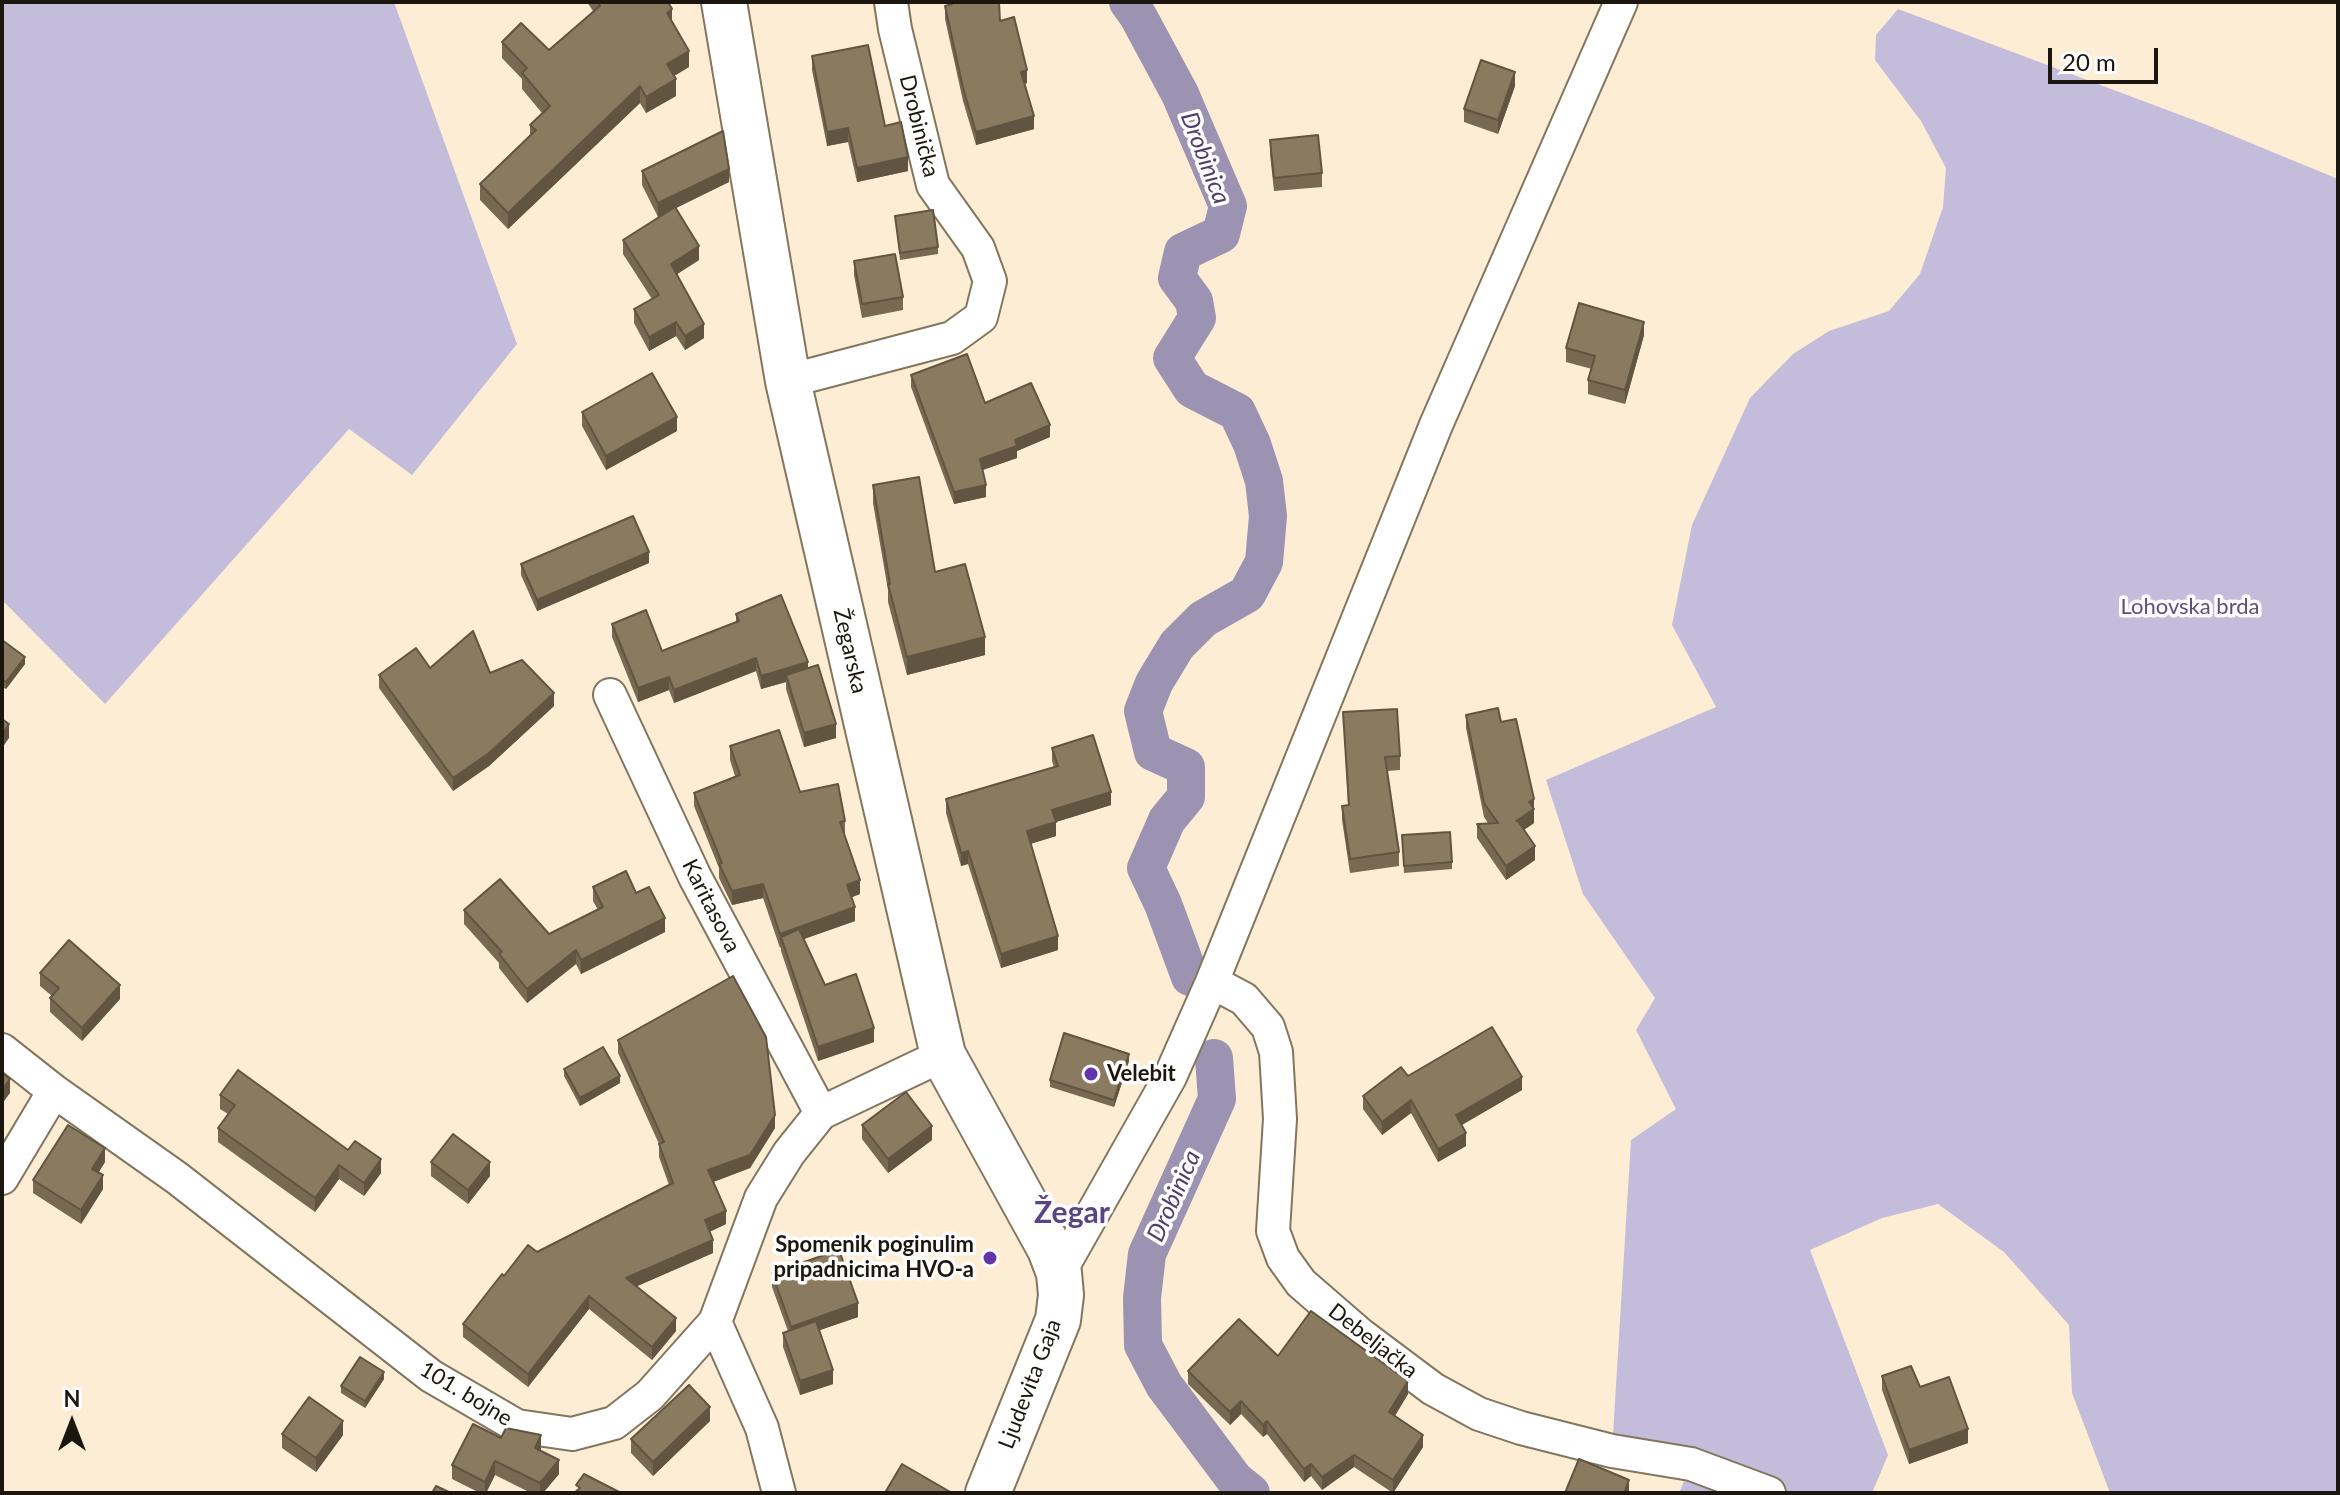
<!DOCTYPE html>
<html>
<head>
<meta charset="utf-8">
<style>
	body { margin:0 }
	#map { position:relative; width:2340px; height:1495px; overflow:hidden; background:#fdedd4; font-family:Lato,sans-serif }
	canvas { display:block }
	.frame { position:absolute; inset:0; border:4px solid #1c170e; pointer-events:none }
	.north { position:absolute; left:32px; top:1383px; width:80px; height:80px; -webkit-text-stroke:6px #fdfdfd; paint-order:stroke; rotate:0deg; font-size:22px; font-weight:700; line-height:32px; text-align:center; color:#1c170e }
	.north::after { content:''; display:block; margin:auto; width:28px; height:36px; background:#1c170e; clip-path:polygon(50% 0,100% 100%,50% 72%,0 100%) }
	.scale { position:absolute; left:2048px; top:48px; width:110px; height:36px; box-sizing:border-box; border:4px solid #1c170e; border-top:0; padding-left:10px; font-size:24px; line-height:28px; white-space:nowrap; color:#1c170e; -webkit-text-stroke:6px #fdfdfd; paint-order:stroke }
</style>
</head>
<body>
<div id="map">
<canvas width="2340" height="1495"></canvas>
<div class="frame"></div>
<div class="north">N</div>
<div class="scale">20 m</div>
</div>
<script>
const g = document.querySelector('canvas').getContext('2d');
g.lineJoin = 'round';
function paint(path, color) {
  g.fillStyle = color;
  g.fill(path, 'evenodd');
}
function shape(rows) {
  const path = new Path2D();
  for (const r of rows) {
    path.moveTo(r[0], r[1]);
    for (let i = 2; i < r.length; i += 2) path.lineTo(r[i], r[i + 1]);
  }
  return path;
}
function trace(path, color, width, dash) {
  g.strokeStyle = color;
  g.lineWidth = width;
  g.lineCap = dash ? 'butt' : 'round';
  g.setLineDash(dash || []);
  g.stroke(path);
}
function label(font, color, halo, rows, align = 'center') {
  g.font = font + ' Lato,sans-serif';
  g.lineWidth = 7;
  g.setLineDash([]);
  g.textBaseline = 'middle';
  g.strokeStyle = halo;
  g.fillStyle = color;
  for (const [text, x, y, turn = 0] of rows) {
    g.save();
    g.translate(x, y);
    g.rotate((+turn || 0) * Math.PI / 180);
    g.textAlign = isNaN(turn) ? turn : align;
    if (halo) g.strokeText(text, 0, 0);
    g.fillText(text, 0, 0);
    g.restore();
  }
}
const green = shape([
	[2,2,394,2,517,344,412,475,349,429,105,704,2,600],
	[1898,9,2207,125,2338,179,2338,1493,2110,1493,2072,1393,2069,1325,2004,1252,1938,1204,1882,1218,1810,1250,1888,1455,1872,1493,1679,1493,1691,1465,1612,1451,1631,1140,1676,1109,1636,1030,1655,998,1583,894,1546,780,1716,707,1672,625,1692,525,1750,398,1793,354,1829,331,1889,311,1920,274,1943,207,1946,168,1921,121,1875,60,1876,35]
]);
const canal = shape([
	[1128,2,1138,16,1180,94,1228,206,1221,234,1183,252,1177,278,1194,301,1197,318,1172,358,1192,389,1237,412,1252,444,1264,481,1268,516,1264,562,1247,594,1203,619,1177,645,1154,683,1143,711,1153,752,1186,767,1186,797,1167,820,1146,868,1163,904,1190,977],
	[1214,1058,1217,1099,1147,1254,1142,1298,1143,1345,1164,1385,1235,1480,1251,1493]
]);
const street = shape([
	[788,381,952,338,981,317,990,281,978,248,933,185,895,29,891,2],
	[610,695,695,877,821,1113],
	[1212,982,1244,999,1268,1027,1276,1052,1280,1119,1273,1231,1283,1258,1301,1283,1361,1335,1433,1389,1479,1414,1521,1428,1612,1451,1691,1464,1769,1493],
	[2,1050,54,1091,177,1178,431,1376,517,1426,572,1434,614,1423,650,1395,715,1322,761,1198,789,1153,821,1113,943,1055],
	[2,1178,54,1091],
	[1059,1273,1170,1077,1212,982,1436,425,1621,2],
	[715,1322,762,1428,779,1493]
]);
const secondary = shape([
	[724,2,788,381,943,1055,1050,1249,1059,1273,1061,1295,1058,1320,988,1493]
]);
const wall = shape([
	[587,2,668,2,672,22,689,67,674,76,676,96,646,113,640,103,508,229,480,200,480,184,530,135,530,125,542,113,522,89,522,79,502,58,502,42,549,50,593,11],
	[945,6,1000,21,1027,83,1025,84,1034,129,976,145,963,101,945,19],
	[812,56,885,126,908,171,857,182,848,142,827,146,812,70],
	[1515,86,1498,134,1464,122,1464,109],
	[1270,140,1322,173,1322,187,1274,191,1270,154],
	[642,171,729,182,675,208,699,260,677,274,704,338,685,350,676,336,649,351,634,323,634,309,652,299,623,254,623,240,666,213,658,217,642,185],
	[895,216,938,247,938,254,900,260],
	[854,261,903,297,903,310,862,318,854,275],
	[1644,335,1625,404,1588,394,1588,380,1592,369,1566,362,1566,348],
	[911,375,985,403,1050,437,1017,451,1017,458,982,470,986,497,954,504,911,387],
	[582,412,677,431,606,470,582,426],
	[873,485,935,572,985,655,907,675,888,602,888,590,873,503],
	[649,563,537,611,521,575,521,564],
	[736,614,808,668,836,738,804,747,786,689,786,682,761,689,756,671,674,703,669,690,638,702,612,637,612,624,662,651,736,622],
	[2,640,25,664,6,689,2,687],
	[430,668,490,673,554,706,489,766,453,791,379,688,379,675],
	[1343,712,1400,756,1400,770,1387,771,1399,852,1399,866,1350,873,1342,820,1342,806,1348,805],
	[1466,715,1501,722,1534,799,1534,823,1524,830,1535,860,1506,880,1477,838,1477,824,1488,823,1484,817,1466,728],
	[730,746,845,821,845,835,860,894,852,897,855,921,804,939,825,985,874,1042,818,1061,781,951,781,947,780,948,763,898,732,905,719,878,719,868,694,806,694,793,735,776,730,760],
	[1052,748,1111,805,1056,822,1056,836,1030,844,1058,950,1001,968,968,864,961,866,946,813,946,799,1054,767,1052,761],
	[1402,835,1452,862,1452,869,1404,873],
	[593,887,636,893,665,932,581,974,576,964,527,1003,499,968,499,963,464,924,464,910,549,934,598,910,593,901],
	[40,973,120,999,82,1041,50,1012,50,998,52,996,40,986],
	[618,1040,775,1128,750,1168,713,1182,726,1224,709,1232,713,1253,637,1286,676,1331,652,1360,589,1309,528,1387,463,1337,463,1324,504,1276,537,1252,669,1185,659,1157,659,1144,618,1053],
	[1129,1061,1114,1107,1050,1087,1050,1080],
	[564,1069,620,1083,580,1106,564,1076],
	[1408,1076,1522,1090,1462,1125,1466,1146,1438,1162,1411,1113,1382,1135,1363,1109,1363,1096],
	[220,1095,381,1173,364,1196,339,1179,315,1212,218,1142,218,1128,228,1114,220,1109],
	[862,1125,932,1140,888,1173,862,1139],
	[105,1162,99,1172,103,1189,81,1224,33,1193,33,1180],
	[431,1162,490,1176,468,1204,431,1176],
	[772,1273,858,1317,820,1330,833,1384,800,1395,783,1347,783,1333,788,1331,772,1287],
	[1278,1356,1408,1394,1395,1416,1423,1447,1393,1493,1354,1467,1322,1490,1311,1476,1304,1482,1267,1434,1263,1437,1241,1414,1230,1425,1188,1384,1188,1371],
	[1882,1376,1920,1387,1968,1443,1909,1464,1882,1390],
	[384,1379,365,1408,341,1393,341,1386],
	[710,1421,653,1476,631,1453,631,1439],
	[282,1434,343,1435,316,1472,282,1448],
	[501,1438,541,1449,540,1451,559,1474,543,1493,531,1493,495,1475,486,1493,480,1493,452,1479,452,1465]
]);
const shadedWall = shape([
	[672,9,672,25,667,13],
	[689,51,689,67,667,80,667,64],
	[1027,70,1027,83,1021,85,1021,72],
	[1515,72,1515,86,1498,134,1498,120],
	[676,79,676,96,646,113,646,97],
	[640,86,640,103,508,229,508,213],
	[1034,116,1034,129,976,145,976,132],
	[848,128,848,142,827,146,827,132],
	[908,157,908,171,857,182,857,168],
	[729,169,729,182,658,217,658,203],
	[699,246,699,260,671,278,671,264],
	[676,322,676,336,649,351,649,337],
	[1644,322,1644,335,1625,404,1625,390],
	[704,324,704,338,685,350,685,336],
	[677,417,677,431,606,470,606,456],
	[1050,425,1050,437,1017,451,1017,458,980,471,980,459,1015,440],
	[986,485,986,497,954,504,954,492],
	[649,552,649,563,537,611,537,600],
	[985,637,985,655,907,675,907,657],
	[25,657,25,664,6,689,6,682],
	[756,658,756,671,674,703,674,690],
	[808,662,808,675,786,675,786,682,761,689,761,676],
	[669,677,669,690,638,702,638,688],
	[554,693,554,706,489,766,453,791,453,778],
	[9,724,9,738,2,748,2,734],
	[836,724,836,738,804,747,804,733],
	[1111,792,1111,805,1056,822,1056,836,1027,845,1027,831,1052,810],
	[1534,799,1534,823,1516,835,1516,821,1529,802],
	[1535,846,1535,860,1506,880,1506,866],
	[968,851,968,864,961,866,961,853],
	[860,880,860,894,847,899,847,885],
	[763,884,763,898,732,905,732,891],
	[855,907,855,921,784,946,781,937,780,948,780,934],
	[665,918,665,932,581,974,581,960],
	[1058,936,1058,950,1001,968,1001,954],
	[576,950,576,964,527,1003,527,989],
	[120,985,120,999,82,1041,82,1028],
	[874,1028,874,1042,818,1061,818,1047],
	[1129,1054,1129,1061,1114,1107,1114,1100],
	[620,1076,620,1083,580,1106,580,1098],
	[1522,1077,1522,1090,1456,1128,1456,1115],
	[10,1079,10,1093,2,1104,2,1090],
	[1411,1100,1411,1113,1382,1135,1382,1122],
	[775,1115,775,1128,750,1168,708,1184,708,1170],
	[932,1126,932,1140,888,1173,888,1159],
	[1466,1133,1466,1146,1438,1162,1438,1149],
	[105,1148,105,1162,92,1182,92,1169],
	[381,1159,381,1173,364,1196,364,1183],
	[490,1162,490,1176,468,1204,468,1190],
	[339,1165,339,1179,315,1212,315,1198],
	[103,1175,103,1189,81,1224,81,1210],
	[726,1211,726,1224,705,1234,705,1220],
	[713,1240,713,1253,626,1291,626,1278],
	[589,1296,589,1309,528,1387,528,1374],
	[858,1303,858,1317,791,1340,791,1327],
	[676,1318,676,1331,652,1360,652,1347],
	[833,1370,833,1384,800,1395,800,1381],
	[384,1372,384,1379,365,1408,365,1401],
	[1408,1381,1408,1394,1389,1425,1389,1412],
	[1241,1401,1241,1414,1230,1425,1230,1412],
	[710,1407,710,1421,653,1476,653,1462],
	[343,1421,343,1435,316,1472,316,1458],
	[1267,1421,1267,1434,1263,1437,1263,1425],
	[1968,1429,1968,1443,1909,1464,1909,1450],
	[541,1435,541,1449,535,1462,535,1448],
	[1423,1435,1423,1447,1393,1493,1393,1480],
	[1354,1455,1354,1467,1322,1490,1322,1477],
	[559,1460,559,1474,543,1493,540,1493,540,1483],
	[495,1461,495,1475,486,1493,485,1493,485,1482],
	[1311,1464,1311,1476,1304,1482,1304,1469],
	[1629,1480,1629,1493,1624,1493]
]);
const building = shape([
	[598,2,668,2,672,9,667,13,689,51,667,64,676,79,646,97,640,86,508,213,480,184,536,130,530,125,550,106,522,73,527,68,502,42,521,23,549,50,600,6,598,2],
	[952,2,999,2,1000,21,1014,17,1027,70,1021,72,1034,116,976,132,963,88,945,6,952,4,952,2],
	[868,45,885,126,901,122,908,157,857,168,848,128,827,132,812,56,868,45],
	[1481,60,1515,72,1498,120,1464,109,1481,60],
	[723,131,729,169,658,203,642,171,723,131],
	[1318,135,1322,173,1274,178,1270,140,1318,135],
	[675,207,699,246,671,264,704,324,685,336,676,322,649,337,634,309,659,295,623,240,675,207],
	[933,210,938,247,900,253,895,216,933,210],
	[895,254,903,297,862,304,854,261,895,254],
	[1579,303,1644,322,1625,390,1588,380,1595,356,1566,348,1579,303],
	[967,354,985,403,1031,383,1050,425,1015,440,1017,446,980,459,986,485,954,492,911,375,967,354],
	[652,373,677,417,606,456,582,412,652,373],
	[919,477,935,572,965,564,985,637,907,657,888,584,890,584,873,485,919,477],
	[633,516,649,552,537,600,521,564,633,516],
	[781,595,808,662,761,676,756,658,674,690,669,677,638,688,612,624,646,610,662,651,739,621,736,614,781,595],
	[473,631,490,673,522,660,554,693,489,753,453,778,379,675,416,648,430,668,473,631],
	[2,640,25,657,6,682,2,680,2,640],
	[818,665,836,724,804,733,786,675,818,665],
	[1498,708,1501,722,1516,719,1534,799,1529,802,1534,809,1516,821,1518,821,1535,846,1506,866,1477,824,1498,823,1484,803,1466,715,1498,708],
	[1397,709,1400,756,1385,757,1399,852,1350,859,1342,806,1349,805,1343,712,1397,709],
	[2,719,9,724,2,734,2,719],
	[779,730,800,792,838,784,845,821,840,822,860,880,847,885,855,907,780,934,763,884,732,891,719,864,722,863,694,793,740,775,730,746,779,730],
	[1093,735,1111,792,1052,810,1056,822,1027,831,1058,936,1001,954,968,851,961,853,946,799,1058,766,1052,748,1093,735],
	[1450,832,1452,862,1404,866,1402,835,1450,832],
	[626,871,636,893,649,887,665,918,581,960,576,950,527,989,499,954,502,952,464,910,500,879,549,934,603,907,593,887,626,871],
	[799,929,825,985,856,974,874,1028,818,1047,781,937,799,929],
	[69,940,120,985,82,1028,50,998,59,988,40,973,69,940],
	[733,976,766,1037,775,1115,750,1155,708,1170,726,1211,705,1220,713,1240,626,1278,676,1318,652,1347,589,1296,528,1374,463,1324,502,1274,504,1276,528,1245,537,1252,673,1183,659,1144,664,1142,618,1040,733,976],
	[1492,1027,1522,1077,1456,1115,1466,1133,1438,1149,1411,1100,1382,1122,1363,1096,1401,1067,1408,1076,1492,1027],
	[1064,1033,1129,1054,1114,1100,1050,1080,1064,1033],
	[603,1047,620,1076,580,1098,564,1069,603,1047],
	[238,1070,348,1150,355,1141,381,1159,364,1183,339,1165,315,1198,218,1128,235,1105,220,1095,238,1070],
	[2,1073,10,1079,2,1090,2,1073],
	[906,1092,932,1126,888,1159,862,1125,906,1092],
	[68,1125,105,1148,92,1169,103,1175,81,1210,33,1180,68,1125],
	[453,1134,490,1162,468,1190,431,1162,453,1134],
	[839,1250,858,1303,791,1327,772,1273,839,1250],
	[1311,1311,1408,1381,1389,1412,1423,1435,1393,1480,1354,1455,1322,1477,1311,1464,1304,1469,1267,1421,1263,1425,1241,1401,1230,1412,1188,1371,1239,1319,1278,1356,1311,1311],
	[816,1321,833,1370,800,1381,783,1333,816,1321],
	[360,1357,384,1372,365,1401,341,1386,360,1357],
	[1911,1366,1920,1387,1949,1377,1968,1429,1909,1450,1882,1376,1911,1366],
	[689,1385,710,1407,653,1462,631,1439,689,1385],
	[309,1397,343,1421,316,1458,282,1434,309,1397],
	[473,1424,501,1438,506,1428,541,1435,535,1448,559,1460,540,1483,495,1461,485,1482,452,1465,473,1424],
	[1579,1459,1629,1480,1624,1493,1565,1493,1579,1459],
	[902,1464,952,1493,890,1493,886,1491,902,1464],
	[584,1474,621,1493,574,1493,580,1488,576,1485,584,1474],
	[436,1486,451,1493,432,1493,436,1486]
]);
const markers = [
	[1091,1074,8,"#6334ab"],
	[990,1258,8,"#6334ab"]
];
const streetNames = [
	["Drobinička",919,126,76],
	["Žegarska",850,651,77],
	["Karitasova",711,906,63],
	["Debeljačka",1373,1341,38],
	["Ljudevita Gaja",1030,1384,-69],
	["101. bojne",466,1394,31]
];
const parkNames = [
	["Lohovska brda",2190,607]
];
const poiNames = [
	["Velebit",1107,1074],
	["Spomenik poginulim",974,1245,"right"],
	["pripadnicima HVO-a",974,1270,"right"]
];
const waterNames = [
	["Drobinica",1205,158,69],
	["Drobinica",1174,1196,-66]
];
const districtNames = [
	["Žegar",1072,1213]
];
paint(green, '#c3bcda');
trace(canal, '#9b93b1', 38);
trace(street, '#83765f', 36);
trace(secondary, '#83765f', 48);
trace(street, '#fff', 32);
trace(secondary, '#fff', 44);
paint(wall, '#776952');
paint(shadedWall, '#615542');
paint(building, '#8a7a5f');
trace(building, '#615542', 2);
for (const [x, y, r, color] of markers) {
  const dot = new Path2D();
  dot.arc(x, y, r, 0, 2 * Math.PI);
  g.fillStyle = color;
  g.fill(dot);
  trace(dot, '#fdfdfd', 3);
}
label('22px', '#1c170e', '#fdfdfd', streetNames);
label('22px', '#5c4f7c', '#fdfdfd', parkNames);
label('bold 22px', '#1c170e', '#fdfdfd', poiNames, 'left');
label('italic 24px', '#4c3f6b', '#fdfdfd', waterNames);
label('bold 30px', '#594583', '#fdfdfd', districtNames);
</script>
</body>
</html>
